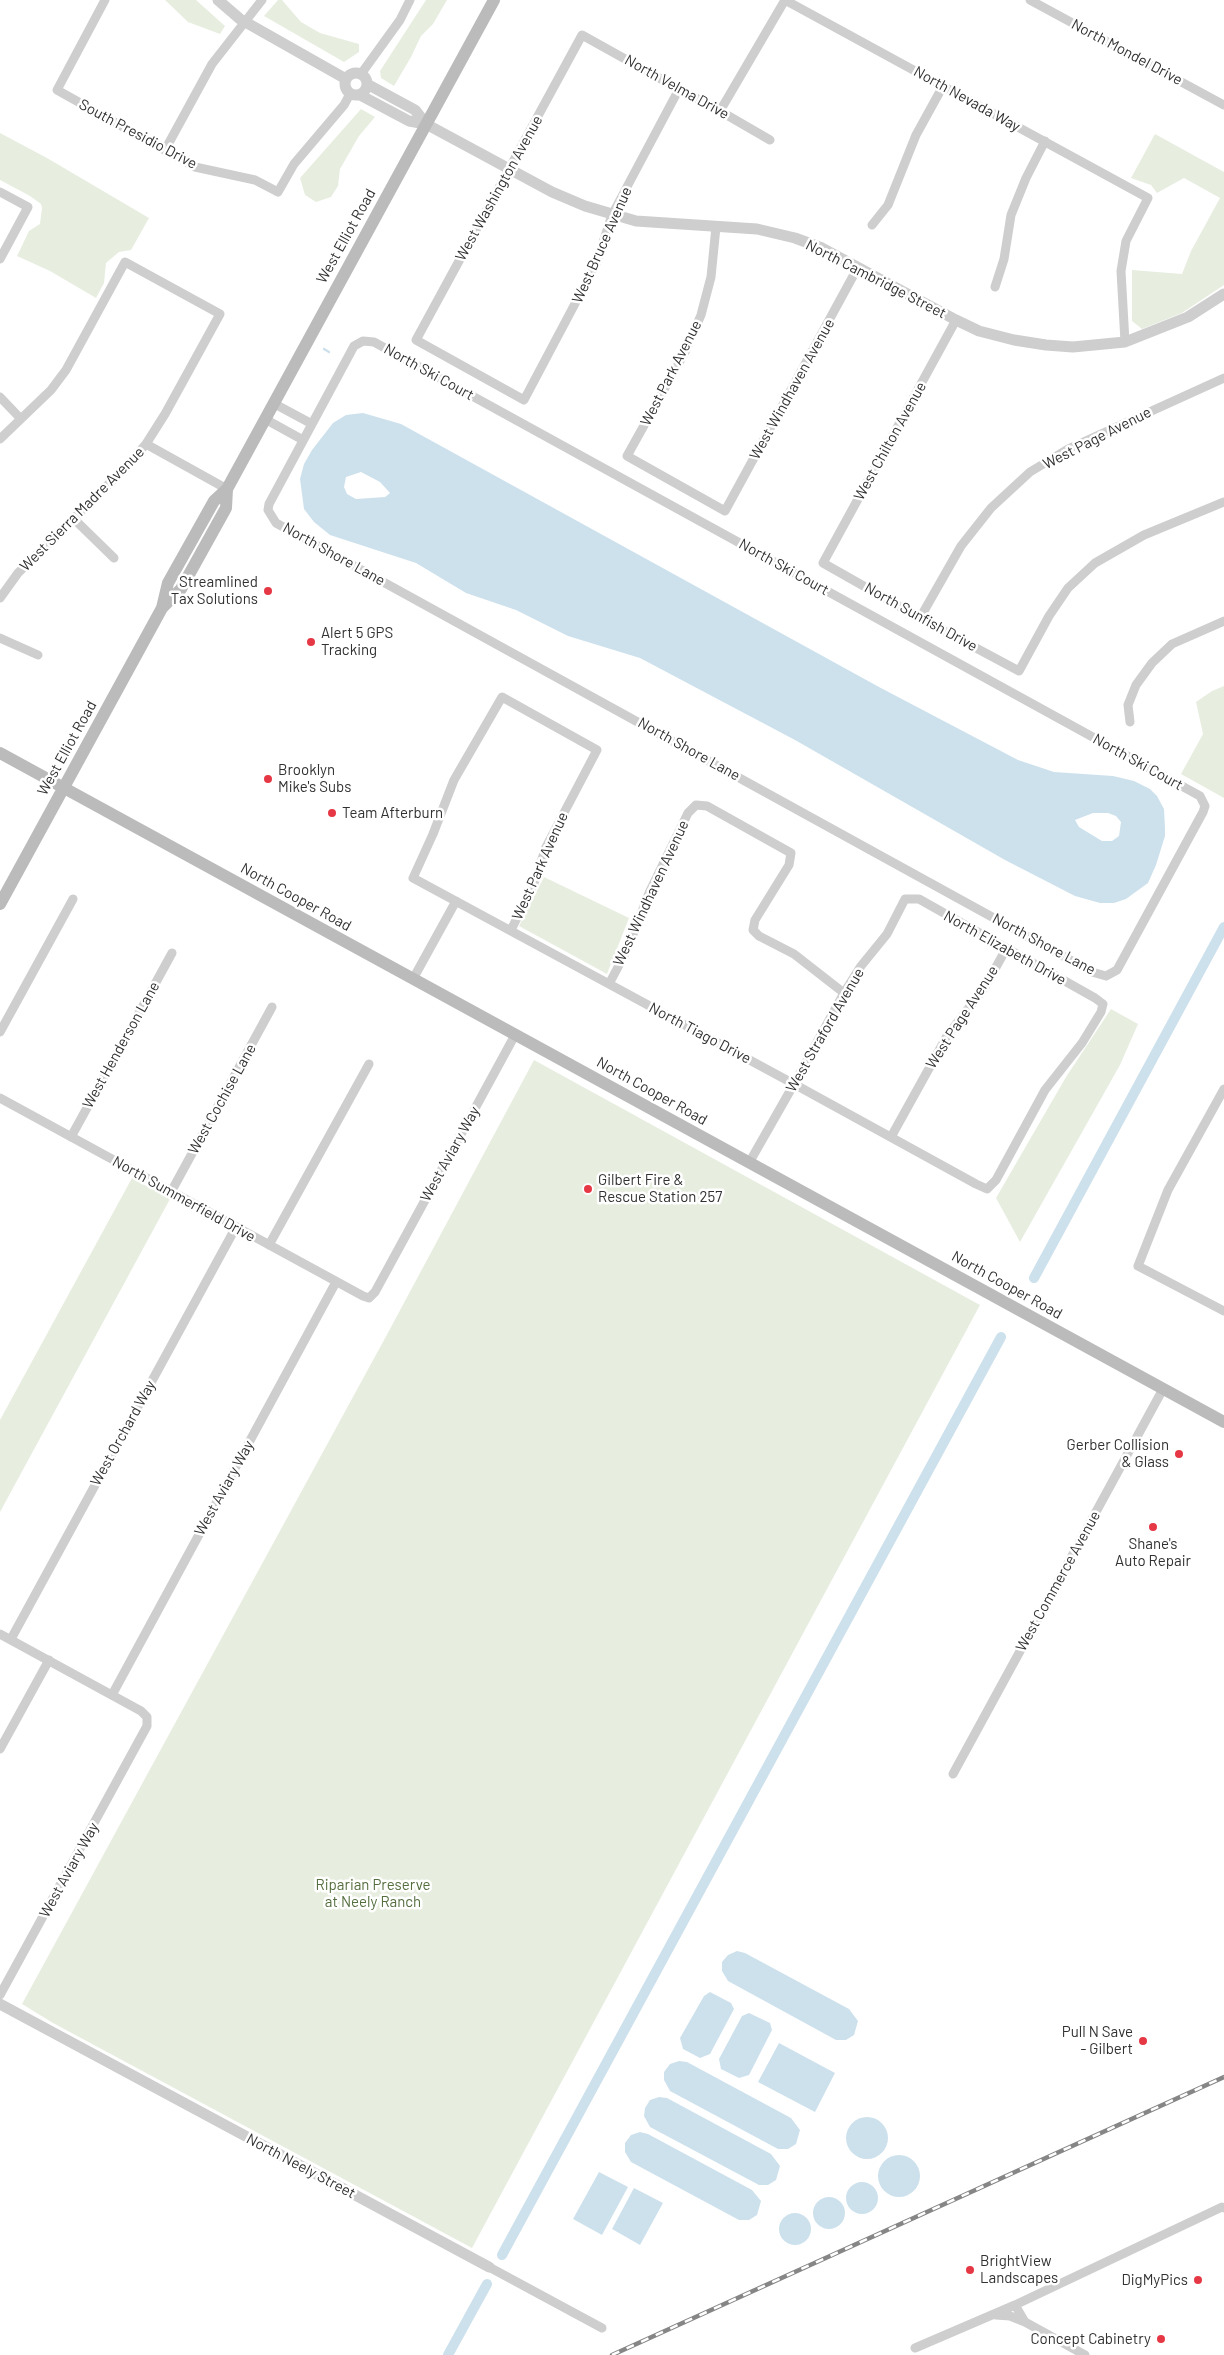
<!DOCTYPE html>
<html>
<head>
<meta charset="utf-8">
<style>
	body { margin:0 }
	canvas { display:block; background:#fff }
</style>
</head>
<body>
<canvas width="1224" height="2355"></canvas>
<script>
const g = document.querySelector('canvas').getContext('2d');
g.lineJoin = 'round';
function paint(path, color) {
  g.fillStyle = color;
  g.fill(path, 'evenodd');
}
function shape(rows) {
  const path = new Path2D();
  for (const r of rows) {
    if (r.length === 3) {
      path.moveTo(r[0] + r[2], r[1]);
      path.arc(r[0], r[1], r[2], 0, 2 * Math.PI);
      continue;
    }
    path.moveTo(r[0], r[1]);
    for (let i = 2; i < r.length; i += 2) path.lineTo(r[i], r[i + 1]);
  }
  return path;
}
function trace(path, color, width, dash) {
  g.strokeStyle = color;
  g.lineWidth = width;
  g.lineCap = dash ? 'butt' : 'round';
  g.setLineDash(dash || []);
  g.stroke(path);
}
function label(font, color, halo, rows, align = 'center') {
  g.font = font + ' Barlow,sans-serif';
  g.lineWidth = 5;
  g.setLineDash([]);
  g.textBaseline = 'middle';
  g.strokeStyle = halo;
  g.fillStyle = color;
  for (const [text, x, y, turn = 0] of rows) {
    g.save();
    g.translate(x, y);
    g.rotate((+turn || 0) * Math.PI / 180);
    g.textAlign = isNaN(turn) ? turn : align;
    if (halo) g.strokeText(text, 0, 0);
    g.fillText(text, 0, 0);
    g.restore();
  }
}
const green = shape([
	[165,0,196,0,225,26,220,34,188,22],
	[278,0,282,0,301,22,320,33,359,44,359,52,344,62,264,16],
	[426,0,447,0,433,24,421,36,411,57,394,86,381,78,380,71],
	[361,109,375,117,359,136,340,169,338,186,331,197,316,202,305,195,300,178],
	[0,133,47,158,149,218,131,250,119,252,106,263,104,283,96,298,50,271,17,256,29,231,40,224,42,208,41,204,30,196,0,180],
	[1155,134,1224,172,1224,285,1182,313,1142,329,1132,321,1132,270,1182,274,1191,251,1220,198,1184,178,1157,193,1151,185,1131,178],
	[1224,686,1224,798,1181,774,1203,734,1196,702,1212,691],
	[544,877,629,918,607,974,519,926],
	[1111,1009,1138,1024,1120,1065,1020,1242,996,1198,1066,1077],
	[534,1060,980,1305,472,2248,53,2023,22,2004,390,1329],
	[132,1178,170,1199,0,1512,0,1420]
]);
const water = shape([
	[363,413,401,424,879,687,1018,760,1054,772,1113,776,1134,781,1150,789,1157,796,1164,809,1165,827,1165,836,1156,865,1148,883,1126,899,1114,903,1100,903,1075,896,1005,860,795,740,640,658,568,636,516,610,466,593,416,563,330,535,314,522,304,509,300,479,304,464,312,450,333,423,346,415],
	[361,472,380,482,390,493,385,497,356,499,347,494,344,487,346,477],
	[1093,813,1108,813,1116,816,1121,822,1119,836,1112,841,1102,841,1079,827,1075,820],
	[737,1951,745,1953,849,2009,858,2021,854,2035,846,2040,836,2040,728,1981,722,1971,722,1962,728,1955],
	[710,1992,731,2003,734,2009,710,2054,700,2058,683,2049,680,2038,704,1996],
	[749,2013,770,2023,772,2030,749,2075,739,2078,721,2069,719,2059,742,2016],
	[779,2043,835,2073,815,2112,758,2082],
	[679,2061,687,2062,791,2118,800,2130,796,2144,788,2149,778,2149,670,2091,664,2080,664,2072,670,2064],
	[659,2097,667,2098,771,2154,780,2166,776,2180,768,2185,759,2185,650,2127,644,2116,645,2108,650,2100],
	[867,2138,21],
	[640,2132,648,2134,752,2190,761,2201,757,2215,749,2220,739,2220,631,2162,625,2152,625,2143,631,2135],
	[899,2176,21],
	[599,2172,628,2187,602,2235,573,2219],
	[862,2198,16],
	[634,2188,663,2203,640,2245,612,2229],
	[829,2213,16],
	[795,2229,16]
]);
const stream = shape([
	[324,349,329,352]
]);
const canal = shape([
	[1034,1278,1224,927],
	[502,2255,1001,1337],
	[448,2355,487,2284]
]);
const minor = shape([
	[105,0,57,90,195,167,255,180,278,192,294,164,344,105,350,94],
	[785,0,1148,198,1126,241,1121,271,1125,342],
	[1030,0,1224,105],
	[361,74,400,20,410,0],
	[679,89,612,215,596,264,524,400,416,340,582,35,679,89,720,111,770,140],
	[720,111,785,0],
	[165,150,212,64,262,0],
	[0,192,28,207,0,259],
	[872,225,888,205,916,135,943,86],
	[716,227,711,277,701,315,686,350,627,456,725,511,858,267],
	[995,287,1004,259,1011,215,1026,178,1045,141],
	[956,320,823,563,920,618,1019,671,1049,616,1068,588,1095,563,1144,535,1224,502],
	[363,341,374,342,1200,796,1205,806,1203,812,1117,970,1106,976,1092,972,276,523,268,510,269,504,354,346,363,341],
	[0,397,21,419],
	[273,403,312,424],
	[265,419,303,440],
	[0,439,51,390,66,370,125,262,220,314,165,414,146,444,126,467,18,573,0,598],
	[146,444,227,489],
	[73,518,114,558],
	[920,618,961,546,991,508,1030,472,1068,449,1224,378],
	[0,638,38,655],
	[1130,722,1128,705,1136,685,1152,663,1172,644,1224,621],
	[511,930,533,886,546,847,597,750,502,697,454,780,433,834,413,878,794,1084,976,1184,987,1189,996,1180,1045,1090,1082,1043,1101,1012,1103,1004,1095,998,919,899,905,899,887,934,861,966,844,993,794,1084,749,1163],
	[413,979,456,901],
	[609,984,627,950,649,893,688,813,696,805,707,806,791,853,789,865,755,920,753,930,759,936,794,954,844,993],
	[0,1032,73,899],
	[1224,1089,1168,1190,1138,1266,1224,1311],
	[0,1098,363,1296,369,1298,375,1292,515,1035],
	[71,1137,172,953],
	[891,1137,947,1036,985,987,1006,949],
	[171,1192,272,1007],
	[269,1245,369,1064],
	[0,1634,141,1711,147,1717,147,1726,0,1995],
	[11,1639,236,1227],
	[112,1695,336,1282],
	[0,1749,49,1660],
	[953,1774,1163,1389],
	[489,2267,602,2328],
	[1015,2305,1025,2322,1085,2355],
	[996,2315,1010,2316,1025,2322],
	[915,2348,1015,2305,1222,2207,1224,2208]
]);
const tertiary = shape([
	[218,0,240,19,346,79],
	[356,84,11],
	[367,84,415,110,426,124],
	[360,95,409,121,426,124,552,192,585,206,636,221,757,229,795,238,822,248,956,320,979,331,1014,340,1046,345,1073,347,1125,342,1188,317,1224,294],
	[0,2004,489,2267]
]);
const secondary = shape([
	[162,608,181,589,226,508,227,489],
	[0,753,1224,1422],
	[0,904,162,608,168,583,214,501,227,489,494,0]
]);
const rail = shape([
	[612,2355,1224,2077]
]);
const markers = [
	[268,591,5,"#e53744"],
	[311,642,5,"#e53744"],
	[268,779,5,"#e53744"],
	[332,813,5,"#e53744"],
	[588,1189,5,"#e53744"],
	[1179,1454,5,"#e53744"],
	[1153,1527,5,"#e53744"],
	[1143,2041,5,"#e53744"],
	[970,2270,5,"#e53744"],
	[1198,2280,5,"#e53744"],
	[1161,2339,5,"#e53744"]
];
const streetNames = [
	["North Mondel Drive",1127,52,28],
	["North Velma Drive",677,87,29],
	["North Nevada Way",967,99,29],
	["South Presidio Drive",138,134,28],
	["West Washington Avenue",499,188,-61],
	["West Elliot Road",346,236,-61],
	["West Bruce Avenue",602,245,-66],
	["North Cambridge Street",876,279,27],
	["North Ski Court",429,372,29],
	["West Park Avenue",671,373,-63],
	["West Windhaven Avenue",792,389,-61],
	["West Page Avenue",1097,438,-27],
	["West Chilton Avenue",890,441,-61],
	["West Sierra Madre Avenue",82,509,-45],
	["North Shore Lane",334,554,29],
	["North Ski Court",784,567,29],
	["North Sunfish Drive",921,617,29],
	["West Elliot Road",67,748,-61],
	["North Shore Lane",689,749,29],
	["North Ski Court",1138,762,29],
	["West Park Avenue",540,866,-66],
	["West Windhaven Avenue",651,893,-65],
	["North Cooper Road",296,897,29],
	["North Shore Lane",1044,944,28],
	["North Elizabeth Drive",1005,948,29],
	["West Page Avenue",962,1017,-57],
	["West Straford Avenue",825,1030,-60],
	["North Tiago Drive",700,1033,28],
	["West Henderson Lane",121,1045,-61],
	["North Cooper Road",652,1091,29],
	["West Cochise Lane",222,1099,-61],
	["West Aviary Way",450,1154,-61],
	["North Summerfield Drive",184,1199,29],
	["North Cooper Road",1007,1285,29],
	["West Orchard Way",123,1433,-61],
	["West Aviary Way",224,1488,-61],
	["West Commerce Avenue",1058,1581,-61],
	["West Aviary Way",69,1870,-61],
	["North Neely Street",301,2166,28]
];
const poiNames = [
	["Streamlined",258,582],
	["Tax Solutions",258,599],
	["Alert 5 GPS",321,633,"left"],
	["Tracking",321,650,"left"],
	["Brooklyn",278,770,"left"],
	["Mike's Subs",278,787,"left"],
	["Team Afterburn",342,813,"left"],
	["Gilbert Fire &",598,1180,"left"],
	["Rescue Station 257",598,1197,"left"],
	["Gerber Collision",1169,1445],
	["& Glass",1169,1462],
	["Shane's",1153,1544,"center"],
	["Auto Repair",1153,1561,"center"],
	["Pull N Save",1133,2032],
	["- Gilbert",1133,2049],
	["BrightView",980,2261,"left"],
	["Landscapes",980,2278,"left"],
	["DigMyPics",1188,2280],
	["Concept Cabinetry",1151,2339]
];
const parkNames = [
	["Riparian Preserve",373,1885],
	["at Neely Ranch",373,1902]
];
paint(green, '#e7eee0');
paint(water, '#cde1ed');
trace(stream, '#cde1ed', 2.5);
trace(canal, '#cde1ed', 10);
trace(minor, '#cecece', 9);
trace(tertiary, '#cecece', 11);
trace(secondary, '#bbb', 12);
trace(rail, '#868686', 4.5);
trace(rail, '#fff', 2.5, [8]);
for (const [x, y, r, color] of markers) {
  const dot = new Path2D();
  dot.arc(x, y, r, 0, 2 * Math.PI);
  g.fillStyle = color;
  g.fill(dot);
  trace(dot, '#fff', 2);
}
label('15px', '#313131', '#fff', streetNames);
label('15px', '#313131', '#fff', poiNames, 'right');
label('15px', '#546e3e', '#fff', parkNames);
</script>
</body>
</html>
